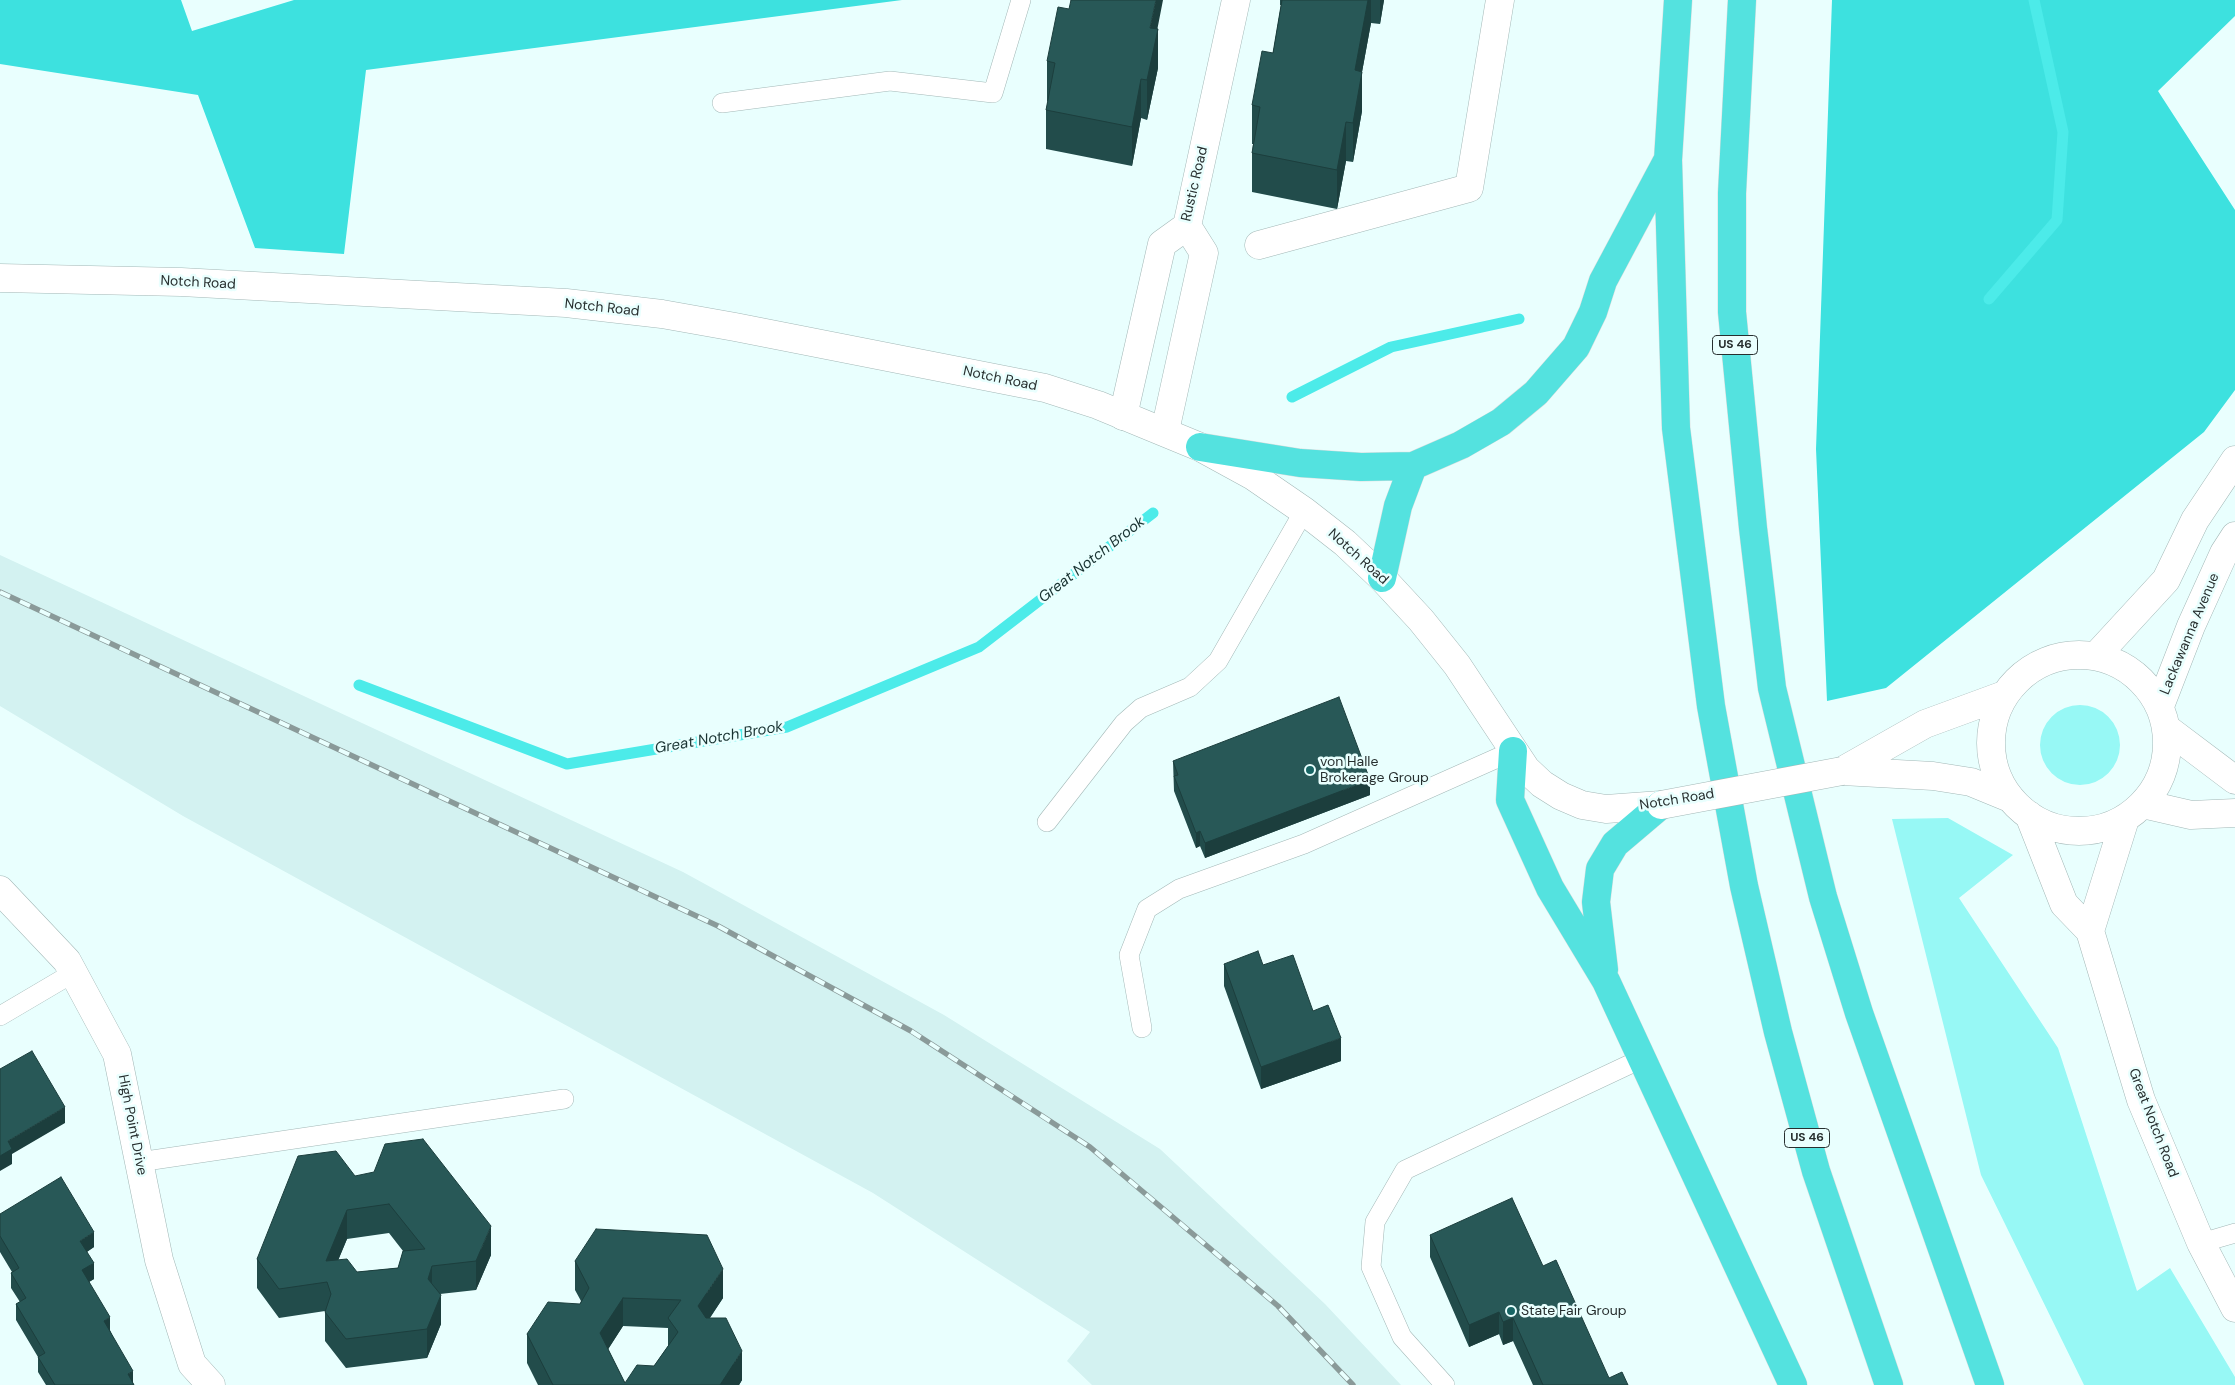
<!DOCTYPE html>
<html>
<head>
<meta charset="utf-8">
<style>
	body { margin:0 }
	canvas { display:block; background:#e9fffe }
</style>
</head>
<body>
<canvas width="2235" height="1385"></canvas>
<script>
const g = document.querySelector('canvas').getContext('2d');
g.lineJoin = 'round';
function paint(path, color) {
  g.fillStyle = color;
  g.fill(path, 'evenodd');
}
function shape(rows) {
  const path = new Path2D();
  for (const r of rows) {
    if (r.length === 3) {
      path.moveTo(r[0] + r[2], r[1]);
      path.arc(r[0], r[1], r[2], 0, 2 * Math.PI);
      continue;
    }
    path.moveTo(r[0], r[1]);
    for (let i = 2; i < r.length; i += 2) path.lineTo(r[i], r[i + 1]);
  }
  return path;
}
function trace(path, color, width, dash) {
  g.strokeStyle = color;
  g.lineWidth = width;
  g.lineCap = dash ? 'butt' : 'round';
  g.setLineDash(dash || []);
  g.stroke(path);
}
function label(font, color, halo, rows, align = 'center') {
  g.font = font + ' "DM Sans",sans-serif';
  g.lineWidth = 5;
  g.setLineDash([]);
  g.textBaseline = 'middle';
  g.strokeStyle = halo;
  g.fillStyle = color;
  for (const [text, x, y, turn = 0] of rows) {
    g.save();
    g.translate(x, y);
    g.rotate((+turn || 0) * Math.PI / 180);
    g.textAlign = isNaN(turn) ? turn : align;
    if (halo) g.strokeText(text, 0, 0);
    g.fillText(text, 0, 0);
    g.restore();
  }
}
const built = shape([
	[0,555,683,872,944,1015,1160,1149,1325,1304,1401,1385,1092,1385,1067,1361,1090,1332,873,1193,183,816,0,706]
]);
const green = shape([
	[2080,745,40],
	[1948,818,2013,855,1959,898,2058,1048,2137,1291,2170,1268,2235,1377,2235,1385,2084,1385,1981,1175,1892,819]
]);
const forest = shape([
	[0,0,181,0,192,31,294,0,902,0,366,70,344,254,255,248,198,95,0,64],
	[1832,0,2235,0,2235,16,2158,91,2235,210,2235,390,2204,432,1886,688,1827,701,1816,449]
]);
const stream = shape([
	[1989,299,2057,220,2063,132,2034,0],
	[1292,397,1391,347,1519,319],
	[359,685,567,764,787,727,979,647,1153,513]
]);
const service = shape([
	[722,103,890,81,993,93,1021,0],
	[1047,822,1124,723,1141,708,1190,687,1218,661,1304,511],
	[0,1016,73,973],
	[1142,1028,1129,955,1147,909,1179,889,1304,844,1513,751],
	[139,1162,564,1099],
	[2201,1243,2235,1233],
	[1445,1385,1402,1337,1371,1267,1375,1222,1405,1170,1641,1059]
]);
const minor = shape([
	[1259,245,1469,188,1500,0],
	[1123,416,1162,244,1187,226,1236,0],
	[1165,431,1204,253,1187,226],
	[0,890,67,961,117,1054,159,1260,192,1364,211,1385]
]);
const tertiary = shape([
	[0,278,181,282,566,303,662,314,735,327,1045,388,1098,405,1200,447,1253,476,1304,511,1345,543,1382,578,1421,620,1457,665,1526,769,1542,784,1561,796,1582,805,1606,809,1661,805],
	[2079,743,88],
	[2096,656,2166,580,2195,520,2235,460],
	[2160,706,2191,626,2224,553,2235,536],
	[2166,728,2235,780],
	[1842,771,1925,724,2004,695],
	[1842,771,1933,776,1971,782,2010,798],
	[2143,804,2191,815,2235,813],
	[2029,815,2064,904,2090,931,2141,1100,2201,1243,2235,1308],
	[2090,931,2125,819]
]);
const trunk = shape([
	[1678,0,1668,160,1676,428,1711,706,1744,886,1778,1032,1816,1171,1889,1385],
	[1742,0,1732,193,1732,312,1753,528,1772,688,1823,897,1859,1013,1990,1385],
	[1200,447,1300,463,1361,467,1413,466,1461,445,1501,422,1536,393,1576,347,1593,312,1603,281,1667,161],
	[1382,578,1398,506,1413,466],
	[1513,751,1510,800,1550,888,1606,981,1793,1385],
	[1604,970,1596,902,1600,869,1615,844,1661,805]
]);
const rail = shape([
	[0,592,718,926,911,1031,1090,1147,1278,1306,1353,1385]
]);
const tertiaryBridge = shape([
	[1661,805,1842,771]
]);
const wall = shape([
	[1280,0,1384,0,1380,24,1371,23,1362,72,1362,111,1353,162,1346,161,1337,209,1252,192,1252,153,1253,144,1252,144,1252,105,1273,53,1281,5,1280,5],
	[1069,9,1158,29,1158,68,1147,120,1141,118,1132,166,1046,149,1046,110,1048,101,1047,101,1047,61],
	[1173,761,1370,795,1205,858,1200,846,1196,848,1174,791],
	[1224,964,1263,965,1313,1011,1341,1061,1261,1089,1224,986],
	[355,1176,491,1255,476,1290,440,1294,441,1324,427,1358,346,1368,325,1341,325,1311,279,1318,257,1288,257,1259],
	[389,1233,403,1251,398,1268,357,1272,338,1260,347,1239],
	[0,1214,94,1247,87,1252,94,1279,89,1282,134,1385,46,1385,38,1372,38,1357,16,1320,16,1304,20,1302,11,1288,11,1273,12,1272,0,1252],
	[1430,1235,1609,1378,1628,1385,1533,1385,1513,1341,1503,1345,1499,1334,1469,1347,1430,1257],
	[575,1261,723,1298,710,1318,742,1380,739,1385,538,1385,527,1363,527,1334,580,1304,581,1301,575,1290],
	[623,1326,668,1328,668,1346,654,1366,625,1383,608,1349]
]);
const shadedWall = shape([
	[1156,0,1163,0,1150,67,1150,28],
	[1368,0,1371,0,1371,23,1362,72,1362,111,1353,162,1353,123,1355,70],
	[1380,0,1384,0,1380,24],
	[1158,29,1158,68,1147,120,1147,80],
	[1141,79,1141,118,1132,166,1132,127],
	[1346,122,1346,161,1337,209,1337,170],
	[1370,780,1370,795,1205,858,1205,843],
	[1200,831,1200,846,1196,848,1196,833],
	[1341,1038,1341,1061,1261,1089,1261,1067],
	[65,1107,65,1123,12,1154,12,1164,0,1171,0,1156,8,1141],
	[347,1210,347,1239,328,1285,326,1261],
	[491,1226,491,1255,476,1290,476,1261],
	[94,1232,94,1247,80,1256,80,1241],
	[94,1263,94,1279,82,1286,82,1270],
	[432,1266,432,1295,428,1279],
	[723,1269,723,1298,698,1335,698,1306],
	[441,1295,441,1324,427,1358,427,1329],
	[623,1298,623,1326,600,1362,600,1333],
	[1499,1312,1499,1334,1469,1347,1469,1325],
	[110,1317,110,1332,104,1321],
	[1513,1318,1513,1341,1503,1345,1503,1322],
	[742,1351,742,1380,739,1385,720,1385],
	[133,1371,133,1385,128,1374]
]);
const building = shape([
	[1071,0,1156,0,1150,28,1158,29,1147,80,1141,79,1132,127,1046,110,1055,63,1047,61,1058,7,1069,9,1071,0],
	[1282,0,1368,0,1355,70,1362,72,1353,123,1346,122,1337,170,1252,153,1260,107,1252,105,1262,51,1273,53,1282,0],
	[1339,697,1370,780,1205,843,1200,831,1196,833,1174,776,1178,775,1173,761,1339,697],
	[1258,951,1263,965,1293,955,1313,1011,1328,1005,1341,1038,1261,1067,1224,964,1258,951],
	[32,1051,65,1107,8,1141,12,1149,0,1156,0,1069,32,1051],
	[423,1139,491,1226,476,1261,432,1266,428,1279,441,1295,427,1329,346,1339,325,1312,331,1294,327,1282,279,1289,257,1259,298,1156,336,1151,355,1176,374,1172,385,1144,423,1139],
	[389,1204,425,1249,403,1251,398,1268,357,1272,347,1259,326,1261,347,1210,389,1204],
	[61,1177,94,1232,80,1241,94,1263,82,1270,110,1317,104,1321,133,1371,128,1374,134,1385,55,1385,38,1357,45,1353,16,1304,26,1298,11,1273,19,1268,0,1236,0,1214,61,1177],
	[1512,1198,1543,1266,1556,1260,1609,1378,1622,1372,1628,1385,1543,1385,1513,1318,1503,1322,1499,1312,1469,1325,1430,1235,1512,1198],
	[596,1229,707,1235,723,1269,698,1306,706,1318,726,1318,742,1351,720,1385,553,1385,527,1334,548,1302,580,1304,589,1288,575,1261,596,1229],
	[623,1298,681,1300,668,1318,678,1332,654,1366,637,1365,625,1383,600,1333,623,1298]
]);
const markers = [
	[1310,770,5,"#176564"],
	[1511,1311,5,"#176564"]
];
const shields = [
	[1735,345,45],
	[1807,1138,45]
];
const shieldNames = [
	["US 46",1735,345],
	["US 46",1807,1138]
];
const streetNames = [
	["Rustic Road",1195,184,-77],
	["Notch Road",198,283,3],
	["Notch Road",602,308,6],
	["Notch Road",1000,379,12],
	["Notch Road",1358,557,42],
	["Lackawanna Avenue",2190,634,-67],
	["Notch Road",1677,800,-9],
	["Great Notch Road",2153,1123,69],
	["High Point Drive",132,1125,79]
];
const poiNames = [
	["von Halle",1320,762],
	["Brokerage Group",1320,778],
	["State Fair Group",1521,1311]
];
const waterNames = [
	["Great Notch Brook",1092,560,-38],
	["Great Notch Brook",719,738,-10]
];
paint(built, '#d3f2f1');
paint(green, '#97f8f5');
paint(forest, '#3de1df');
trace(stream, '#4cebe9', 11);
trace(service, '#a3b8b7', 20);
trace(minor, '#a3b8b7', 29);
trace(tertiary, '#a3b8b7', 29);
trace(trunk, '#dcdede', 29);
trace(service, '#fff', 19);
trace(minor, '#fff', 28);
trace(tertiary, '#fff', 28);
trace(trunk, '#54e2df', 28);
trace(rail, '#8a9a99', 5.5);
trace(rail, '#e9fffe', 4, [11]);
trace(tertiaryBridge, '#a3b8b7', 29, []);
trace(tertiaryBridge, '#fff', 28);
paint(wall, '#224c4b');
paint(shadedWall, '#1c3e3d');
paint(building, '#285857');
trace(building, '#1c3e3d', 1);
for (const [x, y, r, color] of markers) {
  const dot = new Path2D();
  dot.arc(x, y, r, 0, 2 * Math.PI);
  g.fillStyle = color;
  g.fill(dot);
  trace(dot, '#e9fffe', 2);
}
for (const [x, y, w] of shields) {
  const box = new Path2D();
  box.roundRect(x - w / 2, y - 9.5, w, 19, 4);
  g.fillStyle = '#e9fffe';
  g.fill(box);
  trace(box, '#272f2f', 1);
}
label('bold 12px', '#272f2f', null, shieldNames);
label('14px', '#272f2f', '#e9fffe', streetNames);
label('14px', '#272f2f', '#e9fffe', poiNames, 'left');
label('italic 15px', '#183231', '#e9fffe', waterNames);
</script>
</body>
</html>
